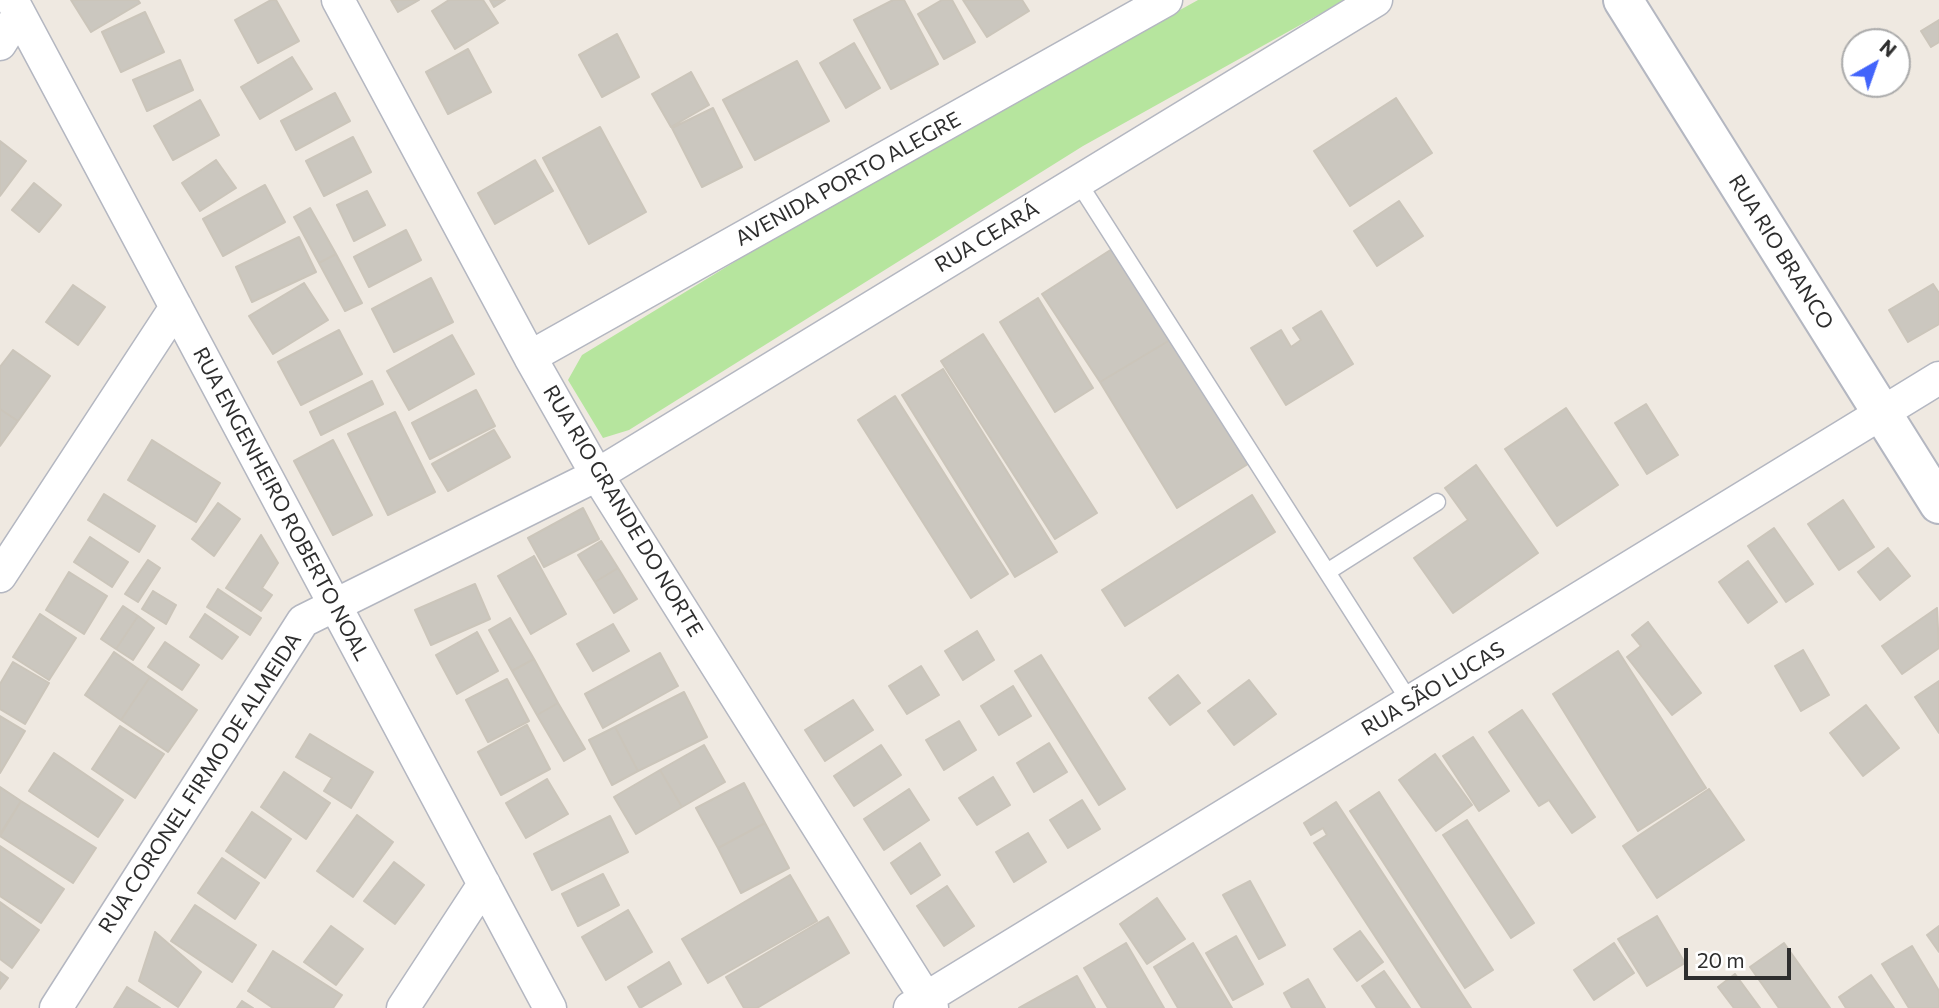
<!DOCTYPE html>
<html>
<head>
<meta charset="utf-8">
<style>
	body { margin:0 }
	#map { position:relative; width:1939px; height:1008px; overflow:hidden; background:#efe9e1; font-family:Commissioner,sans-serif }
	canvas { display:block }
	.north { position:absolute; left:1841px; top:28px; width:70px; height:70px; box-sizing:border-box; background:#fff; border:2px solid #ababab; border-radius:50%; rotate:40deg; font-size:19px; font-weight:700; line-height:28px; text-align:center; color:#2e2e2e }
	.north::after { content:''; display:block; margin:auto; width:24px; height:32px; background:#4264fb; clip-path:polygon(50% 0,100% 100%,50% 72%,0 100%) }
	.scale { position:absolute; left:1684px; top:948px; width:107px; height:32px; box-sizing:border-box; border:4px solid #2e2e2e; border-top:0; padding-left:9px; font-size:21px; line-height:24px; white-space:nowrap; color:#2e2e2e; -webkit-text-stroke:5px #fff; paint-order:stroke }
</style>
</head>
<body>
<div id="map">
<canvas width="1939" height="1008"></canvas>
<div class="north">N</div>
<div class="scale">20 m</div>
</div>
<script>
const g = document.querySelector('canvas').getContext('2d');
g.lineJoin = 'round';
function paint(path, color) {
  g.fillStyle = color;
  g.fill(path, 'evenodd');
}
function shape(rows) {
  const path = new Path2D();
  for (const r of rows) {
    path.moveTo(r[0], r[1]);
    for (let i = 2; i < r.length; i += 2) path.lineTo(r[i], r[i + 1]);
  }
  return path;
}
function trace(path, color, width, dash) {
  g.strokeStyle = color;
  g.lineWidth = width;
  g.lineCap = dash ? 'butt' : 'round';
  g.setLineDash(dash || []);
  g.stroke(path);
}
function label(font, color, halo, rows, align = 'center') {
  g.font = font + ' Commissioner,sans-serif';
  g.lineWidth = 5;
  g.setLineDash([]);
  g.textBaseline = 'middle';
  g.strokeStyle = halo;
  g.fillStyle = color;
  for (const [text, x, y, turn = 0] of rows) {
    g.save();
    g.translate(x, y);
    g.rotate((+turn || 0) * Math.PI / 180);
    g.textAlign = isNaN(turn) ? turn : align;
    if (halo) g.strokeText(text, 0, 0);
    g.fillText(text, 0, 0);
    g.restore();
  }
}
const green = shape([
	[1198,0,1345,0,1083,146,629,430,603,438,568,380,582,355,818,211]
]);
const building = shape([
	[71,0,138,0,140,3,91,32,71,0],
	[271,0,276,0,299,41,258,63,235,20,271,0],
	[391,0,419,0,398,12,391,0],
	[449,0,483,0,498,23,455,49,432,11,449,0],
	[490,0,505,0,494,7,490,0],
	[893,0,904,0,938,64,891,89,854,20,893,0],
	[942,0,952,0,975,42,944,59,918,14,942,0],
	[963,0,1022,0,1029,11,987,37,963,0],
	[145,12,164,52,121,72,102,32,145,12],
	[1939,20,1939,42,1931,47,1921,31,1939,20],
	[617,34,639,77,602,97,579,55,617,34],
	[854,43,880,88,846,108,820,63,854,43],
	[468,49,491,92,448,114,426,72,468,49],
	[292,57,312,89,260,119,241,87,292,57],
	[180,60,193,90,147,111,133,80,180,60],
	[797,61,829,121,755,160,723,100,797,61],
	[691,72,709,105,671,127,652,94,691,72],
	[335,93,350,121,296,150,281,121,335,93],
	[1396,98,1432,153,1350,206,1314,151,1396,98],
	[200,100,219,135,173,160,154,126,200,100],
	[713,108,742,167,702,187,672,128,713,108],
	[600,127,646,212,589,244,543,158,600,127],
	[353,137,371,172,324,196,306,161,353,137],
	[0,141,26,161,0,196,0,141],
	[216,160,236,188,200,211,182,183,216,160],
	[535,160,553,191,495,224,478,193,535,160],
	[34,183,61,205,39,232,12,210,34,183],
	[265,185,285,222,223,256,203,219,265,185],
	[367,191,385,225,354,241,337,205,367,191],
	[1399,201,1423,236,1377,266,1354,231,1399,201],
	[310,208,336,254,319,263,294,217,310,208],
	[406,230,421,260,369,287,354,257,406,230],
	[299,237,316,272,252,302,236,267,299,237],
	[1112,249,1170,340,1100,382,1042,294,1112,249],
	[336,254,362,303,345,311,319,263,336,254],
	[431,278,453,322,394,352,372,309,431,278],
	[304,283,328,320,273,354,249,316,304,283],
	[1933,284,1939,293,1939,324,1908,342,1889,310,1933,284],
	[73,285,105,307,78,345,46,322,73,285],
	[1038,298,1093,388,1055,412,1000,322,1038,298],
	[1321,311,1353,364,1286,405,1251,348,1281,330,1291,347,1301,340,1293,328,1321,311],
	[339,330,362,374,301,405,278,362,339,330],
	[983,334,1097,513,1055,539,941,361,983,334],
	[452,335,474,374,409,410,387,371,452,335],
	[1170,340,1248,464,1177,508,1100,382,1170,340],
	[13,350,50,376,18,421,0,409,0,367,13,350],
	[943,369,1057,552,1015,577,902,395,943,369],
	[372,381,383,404,321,435,310,412,372,381],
	[476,390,495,426,430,459,412,423,476,390],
	[895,396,1008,574,971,598,858,420,895,396],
	[1646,404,1678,455,1647,474,1615,423,1646,404],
	[1566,408,1618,485,1557,526,1505,449,1566,408],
	[0,409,18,421,0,446,0,409],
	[395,412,435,492,388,515,348,434,395,412],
	[494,430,510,457,448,491,432,464,494,430],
	[152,440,220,483,196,522,128,480,152,440],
	[333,440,372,515,333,535,294,461,333,440],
	[1476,465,1538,553,1453,613,1414,558,1468,520,1445,488,1476,465],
	[104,494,155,526,139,552,88,520,104,494],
	[1252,495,1275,532,1125,626,1102,590,1252,495],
	[1843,500,1874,547,1839,570,1808,524,1843,500],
	[218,503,240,519,214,556,192,539,218,503],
	[583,508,599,539,544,567,528,538,583,508],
	[1774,528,1813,584,1786,602,1748,546,1774,528],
	[261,535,278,563,262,588,272,595,261,611,226,588,261,535],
	[90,537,128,562,112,587,74,562,90,537],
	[601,541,618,568,595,582,578,555,601,541],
	[1888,548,1910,576,1880,600,1858,572,1888,548],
	[534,556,566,614,531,634,498,576,534,556],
	[148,560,160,568,138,602,125,594,148,560],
	[1748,561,1777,602,1748,623,1719,582,1748,561],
	[618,568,637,599,614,613,595,582,618,568],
	[69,572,107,596,84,634,46,610,69,572],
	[475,584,490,619,431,645,415,610,475,584],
	[218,589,261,618,250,635,207,607,218,589],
	[153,591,176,605,166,624,142,609,153,591],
	[123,606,138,616,116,649,101,639,123,606],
	[1937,608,1939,648,1902,674,1882,646,1937,608],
	[40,614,76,638,49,680,13,657,40,614],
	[205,614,238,637,222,659,190,637,205,614],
	[138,616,154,628,133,660,116,649,138,616],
	[510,618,534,659,512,671,489,630,510,618],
	[1648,622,1701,693,1672,715,1627,657,1641,646,1632,635,1648,622],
	[613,624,629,651,593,671,577,644,613,624],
	[977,631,994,660,963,680,945,651,977,631],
	[477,632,498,671,457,694,436,655,477,632],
	[165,642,199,665,182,690,148,667,165,642],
	[1803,650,1829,695,1801,711,1775,666,1803,650],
	[1618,651,1706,788,1638,831,1553,694,1618,651],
	[114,652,150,677,121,720,85,695,114,652],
	[660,653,678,686,603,728,585,694,660,653],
	[1041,655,1125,789,1099,805,1015,671,1041,655],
	[534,659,558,703,537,715,512,671,534,659],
	[13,662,49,683,25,724,0,709,0,684,13,662],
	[921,666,939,695,907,714,889,686,921,666],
	[1178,675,1200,703,1170,725,1149,698,1178,675],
	[150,677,197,710,168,752,121,720,150,677],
	[507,679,529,721,488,742,466,700,507,679],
	[1249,680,1276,714,1234,745,1208,711,1249,680],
	[1939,681,1939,733,1915,697,1939,681],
	[1013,686,1031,716,999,735,981,706,1013,686],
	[684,692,707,737,638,771,615,727,684,692],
	[853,700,873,730,825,761,805,730,853,700],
	[558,703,585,749,564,761,537,715,558,703],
	[1866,705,1899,748,1863,776,1830,733,1866,705],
	[1522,710,1595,817,1572,833,1549,800,1539,806,1489,732,1522,710],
	[0,716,25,731,0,773,0,716],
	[959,721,976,750,944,770,926,740,959,721],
	[527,725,550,769,501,795,478,752,527,725],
	[120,726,164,754,135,798,92,769,120,726],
	[615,727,638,771,612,785,589,740,615,727],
	[310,734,373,772,351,808,324,791,332,778,296,757,310,734],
	[1473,737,1509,791,1479,811,1443,756,1473,737],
	[1049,743,1067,772,1034,792,1017,763,1049,743],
	[704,745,725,782,682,807,660,770,704,745],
	[881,745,901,775,854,806,834,776,881,745],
	[54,753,123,800,98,837,29,791,54,753],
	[1435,754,1472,805,1436,831,1399,780,1435,754],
	[660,770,682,807,636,834,614,797,660,770],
	[284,772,330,803,306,839,261,807,284,772],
	[993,777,1010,805,977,825,959,798,993,777],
	[547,779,568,814,526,838,506,803,547,779],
	[744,783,765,823,718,848,696,808,744,783],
	[0,787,21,801,0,834,0,787],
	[909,789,929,820,884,850,864,819,909,789],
	[1709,789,1744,840,1657,898,1623,846,1709,789],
	[1379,792,1493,970,1465,988,1350,811,1379,792],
	[1082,800,1100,829,1068,848,1050,820,1082,800],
	[21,801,96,848,73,883,0,836,21,801],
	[1336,802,1471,1008,1422,1008,1314,843,1327,835,1323,828,1311,835,1304,823,1336,802],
	[252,812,291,839,265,878,226,851,252,812],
	[357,815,393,842,353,897,317,871,357,815],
	[610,816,628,852,552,890,534,854,610,816],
	[1467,820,1534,923,1511,938,1443,835,1467,820],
	[765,823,789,868,741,893,718,848,765,823],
	[1028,833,1046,862,1014,882,996,852,1028,833],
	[920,843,940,875,911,894,891,863,920,843],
	[0,846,64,889,41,923,0,896,0,846],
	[222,858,259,883,235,919,198,893,222,858],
	[394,862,424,885,395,924,364,901,394,862],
	[603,874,619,905,578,926,562,894,603,874],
	[790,875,817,921,708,983,682,939,790,875],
	[1250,881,1285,945,1259,959,1223,895,1250,881],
	[947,886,974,926,944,946,917,906,947,886],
	[1157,898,1185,939,1147,964,1120,924,1157,898],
	[0,902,39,930,12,968,0,959,0,902],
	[195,905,256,945,232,982,171,941,195,905],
	[628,910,652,952,606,980,582,937,628,910],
	[1657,916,1685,963,1647,986,1618,939,1657,916],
	[828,917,849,953,757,1008,744,1008,726,977,828,917],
	[331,926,363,949,336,985,304,962,331,926],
	[1939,926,1939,952,1927,935,1939,926],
	[1360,931,1383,962,1357,981,1334,949,1360,931],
	[155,932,201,972,178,1007,139,981,155,932],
	[1236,936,1263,984,1233,1000,1206,953,1236,936],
	[1126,943,1164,1008,1108,1008,1084,968,1126,943],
	[1193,943,1232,1008,1178,1008,1154,967,1193,943],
	[1614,943,1634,973,1594,1000,1574,970,1614,943],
	[1784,943,1830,1008,1779,1008,1750,967,1784,943],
	[1912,946,1939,991,1939,1008,1909,1008,1882,964,1912,946],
	[273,951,342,995,333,1008,273,1008,248,991,273,951],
	[669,962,681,984,640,1008,628,987,669,962],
	[1384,971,1410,1008,1377,1008,1362,986,1384,971],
	[0,972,8,978,0,989,0,972],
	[1735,974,1760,1008,1734,1008,1718,987,1735,974],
	[1871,975,1894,1008,1846,1008,1839,997,1871,975],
	[1077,976,1095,1008,1019,1008,1077,976],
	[1308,979,1325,1008,1292,1008,1284,993,1308,979],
	[127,987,160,1008,114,1008,127,987],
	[242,1001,253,1008,237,1008,242,1001]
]);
const service = shape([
	[1078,182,1410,702],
	[1327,572,1437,502]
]);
const minor = shape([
	[12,0,550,1008],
	[338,0,530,357,597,475,932,1008],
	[0,44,19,14],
	[530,357,1166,0],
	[0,576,176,307],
	[56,1008,303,621,597,475,1376,0],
	[403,1008,484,884],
	[910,1008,1939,378]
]);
const tertiary = shape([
	[1623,0,1939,504]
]);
const streetNames = [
	["AVENIDA PORTO ALEGRE",848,179,-29],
	["RUA CEARÁ",987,237,-31],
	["RUA RIO BRANCO",1781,252,58],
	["RUA ENGENHEIRO ROBERTO NOAL",281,504,62],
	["RUA RIO GRANDE DO NORTE",623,511,59],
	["RUA SÃO LUCAS",1433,689,-31],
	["RUA CORONEL FIRMO DE ALMEIDA",200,783,-57]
];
paint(green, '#b6e59e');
paint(building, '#cbc7bf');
trace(building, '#cbc5ba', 2);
trace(service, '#b4b7c1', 19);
trace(minor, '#b4b7c1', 35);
trace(tertiary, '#b4b7c1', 42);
trace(service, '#fff', 16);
trace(minor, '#fff', 32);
trace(tertiary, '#fff', 38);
label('21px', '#2e2e2e', '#fff', streetNames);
</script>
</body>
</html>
